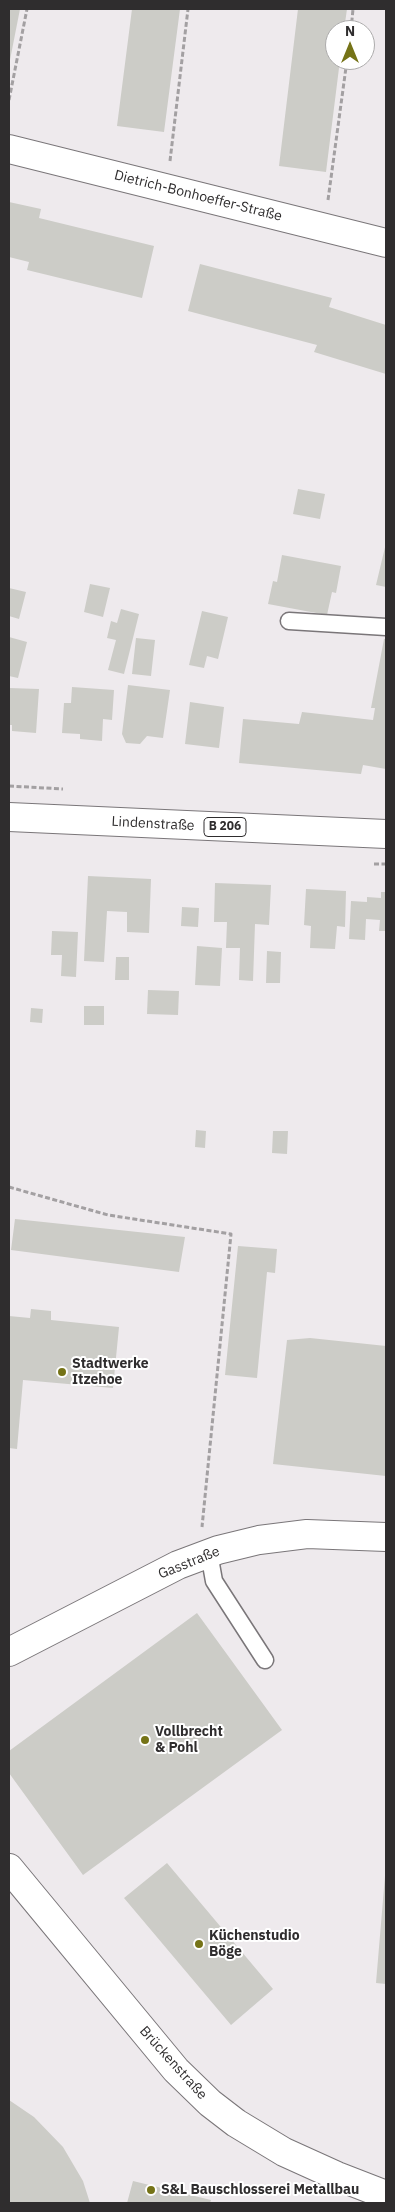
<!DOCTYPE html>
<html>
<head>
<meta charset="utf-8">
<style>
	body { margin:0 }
	#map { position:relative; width:395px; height:2212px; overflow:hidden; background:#eeeaed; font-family:"IBM Plex Sans",sans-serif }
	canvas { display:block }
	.frame { position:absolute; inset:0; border:10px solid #2f2d2e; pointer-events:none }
	.north { position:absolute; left:325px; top:20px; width:50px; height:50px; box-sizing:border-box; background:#fff; border:1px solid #acabab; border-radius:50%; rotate:0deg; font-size:14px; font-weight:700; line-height:20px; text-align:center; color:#2f2d2e }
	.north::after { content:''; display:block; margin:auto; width:18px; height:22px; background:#757317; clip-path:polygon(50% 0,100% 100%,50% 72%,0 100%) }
</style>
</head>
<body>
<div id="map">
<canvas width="395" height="2212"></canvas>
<div class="frame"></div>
<div class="north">N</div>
</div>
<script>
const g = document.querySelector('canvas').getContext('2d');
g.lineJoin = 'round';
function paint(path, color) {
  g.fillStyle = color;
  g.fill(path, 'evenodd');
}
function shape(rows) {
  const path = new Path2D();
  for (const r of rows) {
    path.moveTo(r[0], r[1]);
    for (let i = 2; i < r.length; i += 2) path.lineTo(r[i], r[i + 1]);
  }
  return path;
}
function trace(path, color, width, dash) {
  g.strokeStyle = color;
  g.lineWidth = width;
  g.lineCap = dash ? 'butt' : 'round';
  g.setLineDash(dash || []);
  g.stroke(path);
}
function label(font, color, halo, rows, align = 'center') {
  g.font = font + ' "IBM Plex Sans",sans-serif';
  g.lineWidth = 4;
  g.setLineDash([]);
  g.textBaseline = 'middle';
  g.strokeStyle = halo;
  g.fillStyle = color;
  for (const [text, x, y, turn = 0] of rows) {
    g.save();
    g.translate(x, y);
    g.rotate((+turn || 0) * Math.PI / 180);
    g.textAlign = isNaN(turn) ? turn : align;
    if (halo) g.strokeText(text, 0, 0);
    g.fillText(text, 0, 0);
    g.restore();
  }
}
const building = shape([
	[9,9,20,9,10,60,9,60],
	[132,9,180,9,164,132,117,126],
	[298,9,347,9,344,30,335,30,335,60,340,60,326,172,279,166],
	[9,202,41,209,39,218,154,246,142,298,27,270,29,262,9,257],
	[200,264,332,298,329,307,386,325,386,374,314,352,317,345,188,311],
	[298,489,325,494,320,519,293,514],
	[386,543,386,587,376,585],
	[282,555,341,566,336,593,332,592,327,615,268,604,273,581,277,582],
	[90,584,110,588,103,617,84,612],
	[9,588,26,592,19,619,9,616],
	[121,609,139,614,124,674,108,670,116,640,107,638,111,621,117,623],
	[202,611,228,617,218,659,207,656,204,668,189,665],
	[9,637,27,642,18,678,9,676],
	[136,638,155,640,151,676,132,674],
	[384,639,386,639,386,769,363,765,361,774,239,763,243,719,299,724,302,712,373,720,375,708,371,708],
	[128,685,170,690,163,738,147,736,140,744,126,743,122,734],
	[72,687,114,690,112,720,103,719,102,741,80,739,80,734,62,733,64,703,71,703],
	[9,688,39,689,36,733,12,731,12,725,9,725],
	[190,702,224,707,219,748,185,744],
	[88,876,151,879,149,933,127,932,127,912,107,911,104,962,84,961],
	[215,883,271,885,269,925,255,924,253,981,239,980,240,948,226,948,227,922,214,922],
	[306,889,346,891,345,927,337,926,335,949,310,948,311,926,304,925],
	[381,892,386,892,386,931,379,931,380,920,366,919,365,940,349,939,351,901,367,902,367,897,381,898],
	[182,907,199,908,198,927,181,926],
	[52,931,78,932,76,977,61,976,62,955,51,955],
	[197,946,222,948,220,986,195,985],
	[267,951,281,952,280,983,266,983],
	[116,957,129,957,129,980,115,980],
	[148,990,179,991,178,1015,147,1014],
	[84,1006,104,1006,104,1025,84,1025],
	[31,1008,43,1009,42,1023,30,1022],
	[196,1130,206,1131,205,1148,195,1147],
	[273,1131,288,1131,287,1154,272,1153],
	[15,1219,185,1237,179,1272,11,1250],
	[238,1246,277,1249,275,1273,267,1272,257,1378,225,1375],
	[31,1309,51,1311,51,1320,119,1327,113,1388,23,1380,17,1449,9,1448,9,1316,30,1318],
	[310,1338,386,1346,386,1476,273,1464,287,1340],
	[197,1613,282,1730,83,1875,9,1773,9,1751],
	[167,1863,273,1989,231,2025,124,1898],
	[385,1876,386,1877,386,1984,376,1983],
	[9,2100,34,2117,63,2147,83,2181,90,2203,9,2203],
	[133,2181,211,2200,210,2203,127,2203]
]);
const path = shape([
	[351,30,353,9],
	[9,100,27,9],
	[170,161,188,9],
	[328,200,347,60],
	[9,786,63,789],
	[374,864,386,864],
	[9,1187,108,1215,231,1234,202,1527]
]);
const lane = shape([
	[289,621,386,627],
	[209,1553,214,1581,265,1660]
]);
const street = shape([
	[9,149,386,243],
	[9,1652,178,1565,218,1550,259,1540,307,1534,386,1537]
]);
const secondary = shape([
	[9,1868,176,2070,210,2103,236,2123,284,2152,337,2176,386,2195]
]);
const primary = shape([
	[9,817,386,834]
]);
const markers = [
	[62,1372,5,"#757317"],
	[145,1740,5,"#757317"],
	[199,1944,5,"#757317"],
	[151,2190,5,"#757317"]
];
const shields = [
	[225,827,42]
];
const shieldNames = [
	["B 206",225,827]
];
const streetNames = [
	["Dietrich-Bonhoeffer-Straße",198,196,14],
	["Lindenstraße",153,824,3],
	["Gasstraße",189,1563,-22],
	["Brückenstraße",173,2063,48]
];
const poiNames = [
	["Stadtwerke",72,1364],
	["Itzehoe",72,1380],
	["Vollbrecht",155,1732],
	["& Pohl",155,1748],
	["Küchenstudio",209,1936],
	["Böge",209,1952],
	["S&L Bauschlosserei Metallbau",161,2190]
];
paint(building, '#ccccc7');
trace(lane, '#7a7679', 19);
trace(street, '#7a7679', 30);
trace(secondary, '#7a7679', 30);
trace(primary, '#7a7679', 30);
trace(path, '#a3a0a2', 3, [5, 2.5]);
trace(lane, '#fff', 16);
trace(street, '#fff', 28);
trace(secondary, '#fff', 28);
trace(primary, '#fff', 28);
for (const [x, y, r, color] of markers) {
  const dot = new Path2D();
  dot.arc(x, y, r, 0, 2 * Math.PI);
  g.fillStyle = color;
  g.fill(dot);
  trace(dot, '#fff', 2);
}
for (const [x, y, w] of shields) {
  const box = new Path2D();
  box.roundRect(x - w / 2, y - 9.5, w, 19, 4);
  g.fillStyle = '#fff';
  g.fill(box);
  trace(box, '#2f2d2e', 1);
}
label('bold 12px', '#2f2d2e', null, shieldNames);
label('14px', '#2f2d2e', '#fff', streetNames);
label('bold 14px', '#2f2d2e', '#fff', poiNames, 'left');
</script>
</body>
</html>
